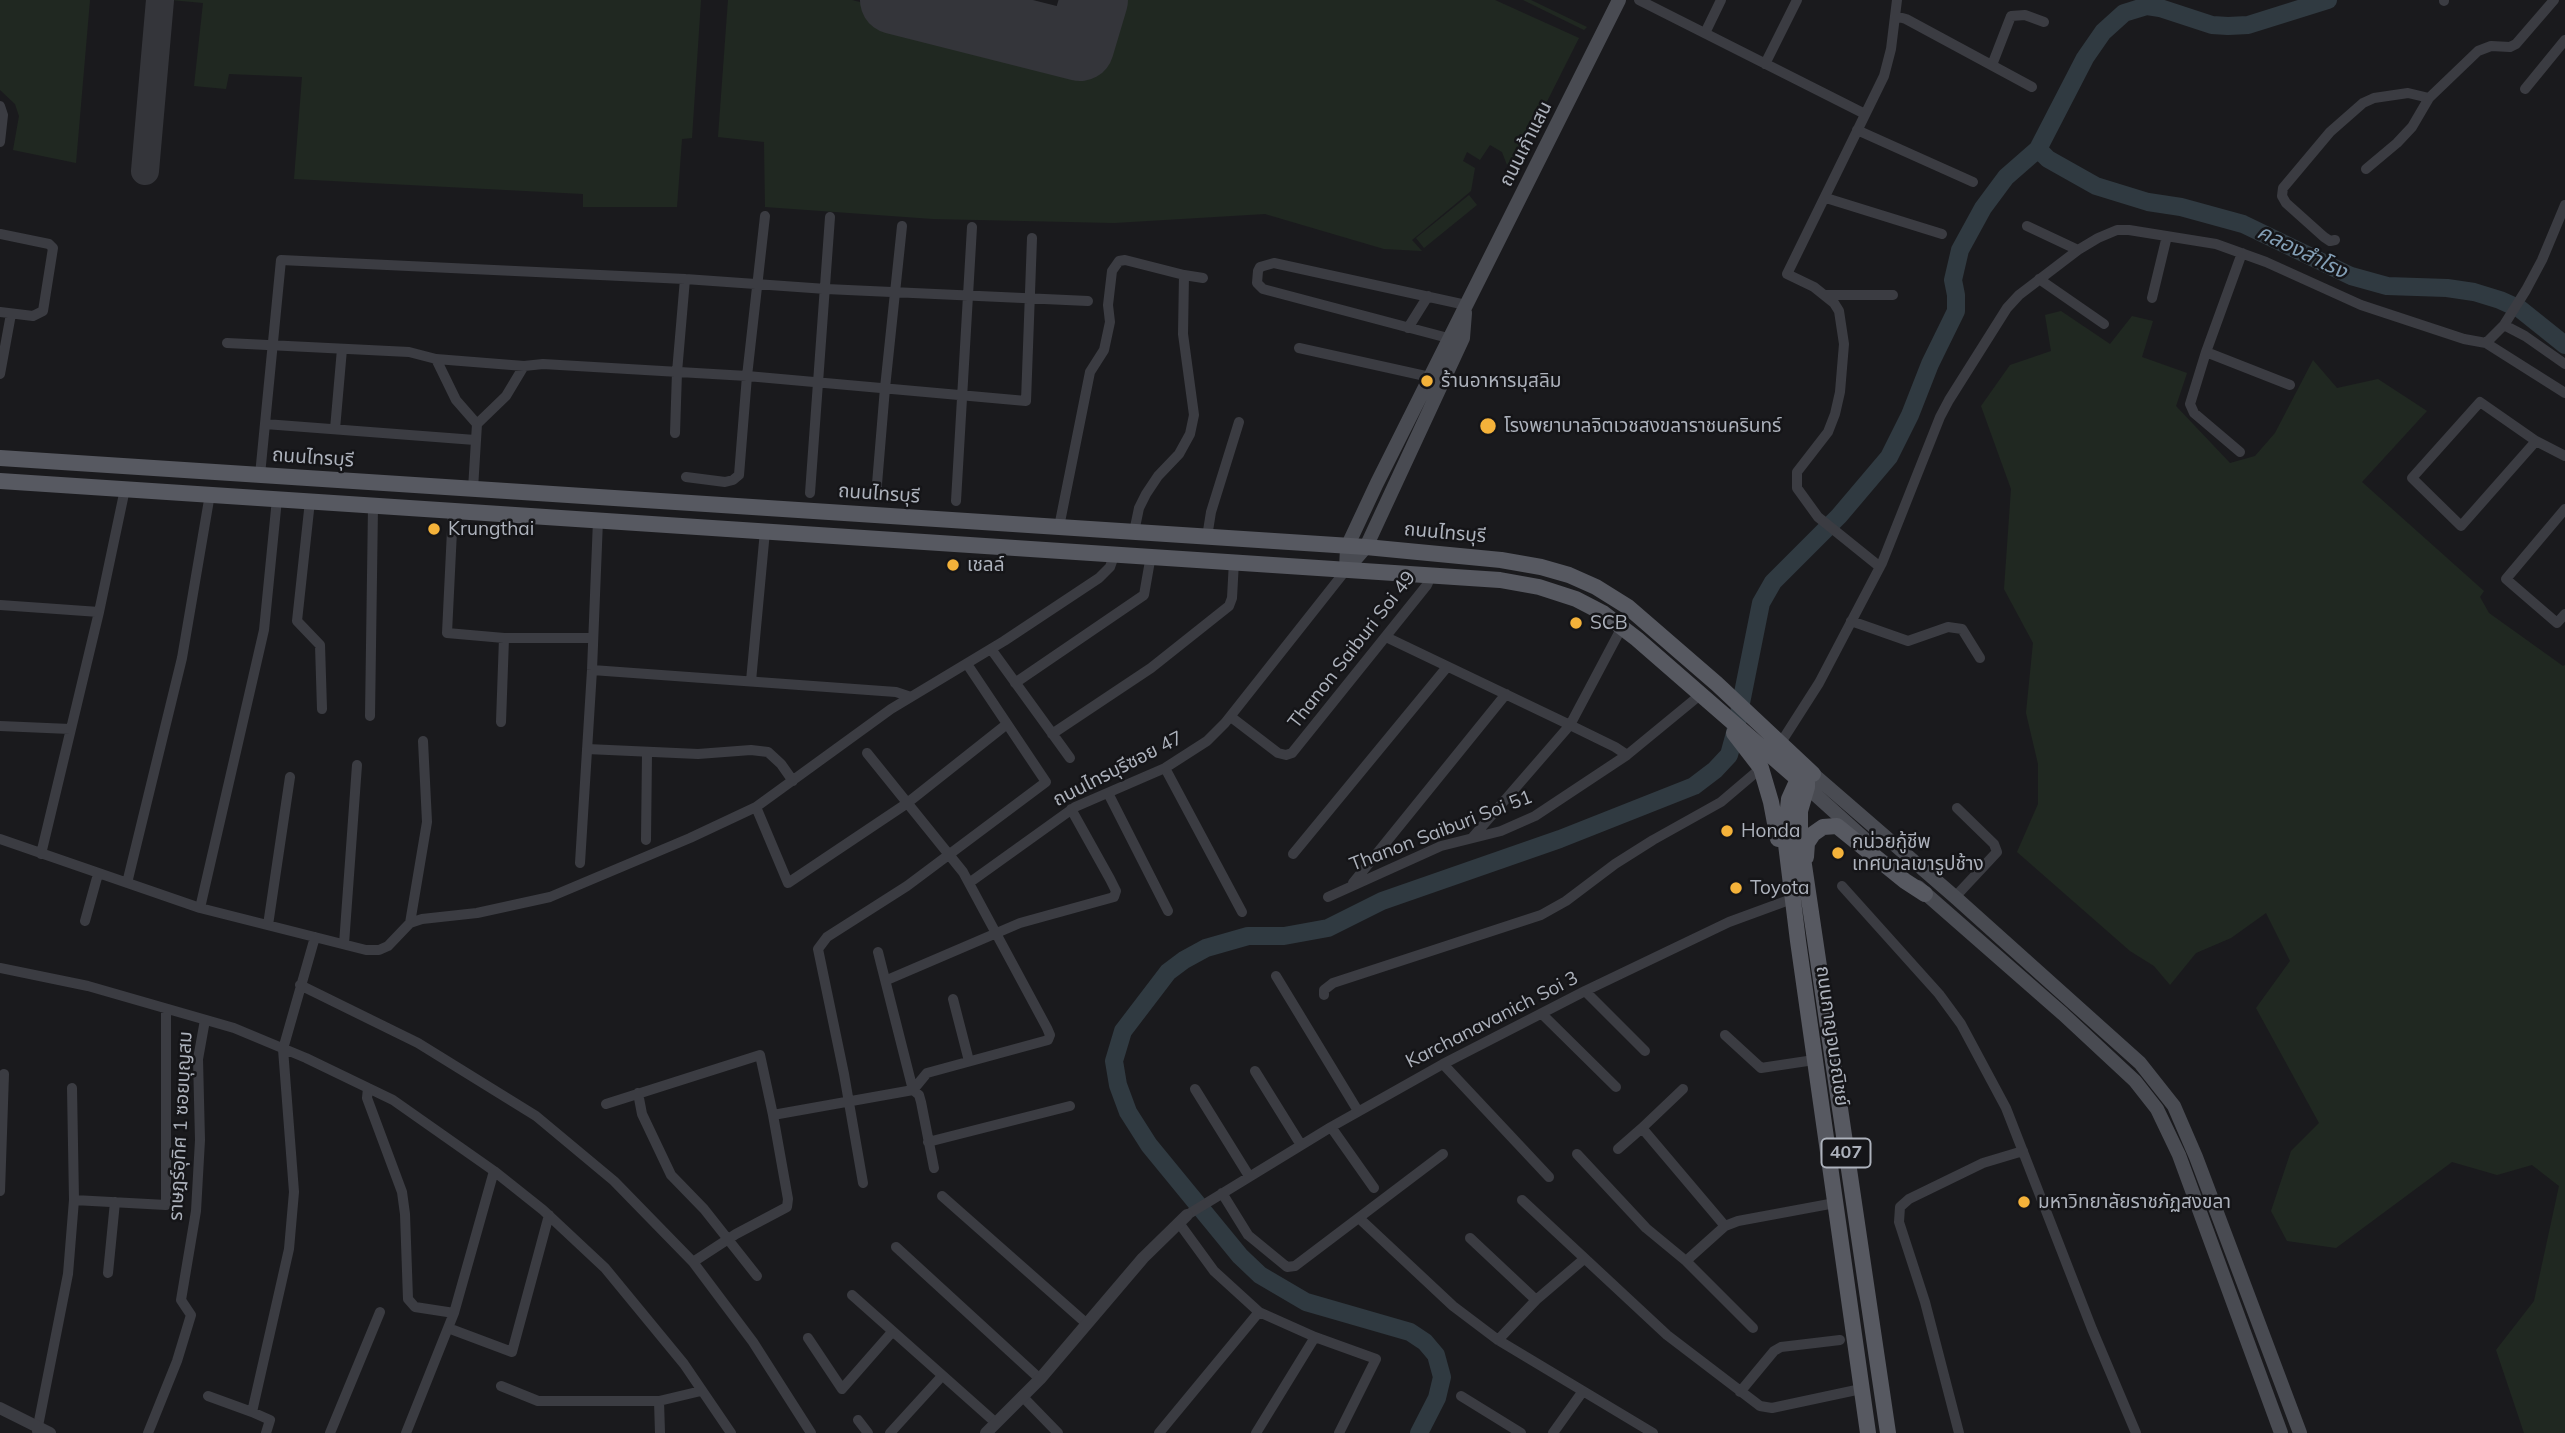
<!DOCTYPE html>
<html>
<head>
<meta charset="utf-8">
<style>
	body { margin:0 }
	canvas { display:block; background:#1a1a1d }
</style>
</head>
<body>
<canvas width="2565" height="1433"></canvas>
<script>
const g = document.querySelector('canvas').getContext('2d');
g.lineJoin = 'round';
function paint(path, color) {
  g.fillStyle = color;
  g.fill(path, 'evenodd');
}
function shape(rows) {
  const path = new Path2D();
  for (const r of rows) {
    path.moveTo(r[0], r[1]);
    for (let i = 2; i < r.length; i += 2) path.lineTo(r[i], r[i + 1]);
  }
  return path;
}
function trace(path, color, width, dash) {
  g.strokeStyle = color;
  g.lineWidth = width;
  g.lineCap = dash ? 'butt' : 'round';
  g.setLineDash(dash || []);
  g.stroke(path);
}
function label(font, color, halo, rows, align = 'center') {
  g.font = font + ' Mulish,"Noto Sans Thai",sans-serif';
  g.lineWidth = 5;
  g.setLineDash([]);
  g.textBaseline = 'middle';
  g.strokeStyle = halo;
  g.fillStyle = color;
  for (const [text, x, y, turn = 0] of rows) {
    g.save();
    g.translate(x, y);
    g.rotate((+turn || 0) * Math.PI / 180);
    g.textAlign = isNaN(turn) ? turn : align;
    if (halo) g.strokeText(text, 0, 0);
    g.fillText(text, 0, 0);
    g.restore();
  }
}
const green = shape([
	[0,0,90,0,76,163,13,150,19,116,15,104,0,90],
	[171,0,701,0,692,138,682,139,677,207,583,207,583,194,294,179,302,77,229,74,226,89,194,86,203,3],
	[728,0,852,0,1082,58,1100,0,1495,0,1579,38,1520,155,1507,165,1502,152,1490,145,1480,160,1467,152,1463,161,1475,168,1471,191,1412,240,1422,251,1384,249,1265,214,1114,223,933,219,765,207,764,142,718,137],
	[1523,0,1531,0,1587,27,1584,30],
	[1469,195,1477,205,1424,248,1416,238],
	[2061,311,2110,344,2132,316,2153,321,2142,357,2187,373,2176,406,2230,463,2255,456,2275,433,2313,360,2337,388,2378,379,2427,411,2362,482,2484,591,2480,597,2489,613,2563,666,2565,665,2565,1433,2524,1433,2496,1350,2534,1301,2559,1186,2532,1165,2497,1175,2452,1162,2336,1248,2287,1241,2271,1211,2291,1151,2319,1123,2256,1008,2290,961,2266,913,2231,938,2196,953,2170,985,2154,966,2130,951,2017,852,2038,804,2038,764,2026,713,2033,643,2004,589,2011,489,1981,406,2010,365,2051,351,2045,315]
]);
const river = shape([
	[2038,149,2048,159,2096,186,2148,202,2181,207,2243,224,2351,276,2387,286,2447,288,2474,292,2500,300,2520,309,2565,345],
	[1419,1433,1437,1398,1442,1377,1436,1355,1425,1342,1410,1332,1306,1302,1260,1275,1240,1256,1149,1145,1128,1112,1118,1085,1114,1061,1123,1031,1168,972,1184,960,1206,948,1248,936,1284,936,1328,928,1382,901,1560,839,1694,786,1715,770,1729,755,1735,733,1761,603,1773,582,1839,516,1889,457,1910,415,1930,364,1956,311,1956,295,1953,280,1960,250,1983,208,2006,177,2038,149,2085,58,2103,32,2124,13,2147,6,2160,8,2212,25,2228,26,2248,25,2328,0]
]);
const taxiway = shape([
	[145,171,160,0]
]);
const runway = shape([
	[894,0,1080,47,1094,0]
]);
const minor = shape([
	[1639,0,1865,114],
	[2444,1,2444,0],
	[1895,16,1906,19,2032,87],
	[1705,33,1721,0],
	[1765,64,1797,0],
	[1992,65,2011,16,2025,15,2044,22],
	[2525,89,2565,40],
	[0,106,3,115,0,142],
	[1857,130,1973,182],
	[2366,169,2397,143,2412,127,2429,98,2478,51,2491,46,2510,47,2516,44,2554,0],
	[1826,198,1942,234],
	[2027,226,2078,250],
	[0,234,49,244,53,248,43,311,33,316,0,312],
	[2335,240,2330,241,2324,237,2286,203,2282,196,2283,188,2330,132,2363,103,2374,98,2408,93,2429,98],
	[1184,275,1203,278],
	[2039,279,2104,324],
	[1826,295,1893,295],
	[2152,298,2167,236],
	[2504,325,2525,336,2565,364],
	[1408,328,1428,296],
	[1448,338,1263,289,1257,283,1258,271,1260,267,1274,263,1466,305],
	[227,343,409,352,436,359,524,366,543,364,747,376,1026,401,1032,238],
	[2486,343,2565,393],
	[1299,348,1430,377],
	[2206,352,2290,385],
	[436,359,456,400,477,424],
	[0,374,11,314],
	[265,424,475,440],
	[335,429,342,349],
	[675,433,677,372,685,279],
	[2536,441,2480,402,2412,478,2461,526,2536,441,2565,456],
	[2240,452,2194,413,2190,404,2206,352,2242,253],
	[260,475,281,260,685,279,826,289,1088,301],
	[686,477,725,482,733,480,739,475,747,376,765,216],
	[473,489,477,424,506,396,524,366],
	[810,493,830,217],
	[876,496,885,388,902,226],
	[310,501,297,621,320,645,322,709],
	[956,501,972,227],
	[2565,509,2506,579,2557,623,2565,614],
	[453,510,447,633,504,638,593,638],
	[1059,527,1090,372,1104,350,1110,322,1108,305,1112,271,1119,261,1125,260,1184,275,1183,334,1194,415,1190,434,1179,454,1158,476,1146,494,1139,508,1134,532],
	[1207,537,1211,512,1239,422],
	[1880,567,1818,517,1797,488,1797,472,1828,432,1835,414,1840,392,1844,344,1839,311,1834,303,1814,287,1787,274,1884,76,1891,49,1897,0],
	[0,605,99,612],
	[1851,621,1908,641,1948,627,1962,629,1980,658],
	[1386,637,1570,725,1615,747,1627,755],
	[991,649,1070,758],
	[592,670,896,692,911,697],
	[751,681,765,531],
	[1015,683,1144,595,1151,555],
	[370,716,373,506],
	[1231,717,1278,753,1286,755,1292,753,1427,585,1432,574],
	[501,722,504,638],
	[0,726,70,729],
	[1052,734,1151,668,1229,606,1232,598,1234,561],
	[1780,744,1819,683,1882,563,1940,417,1949,400,2007,308,2019,295,2078,250,2098,238,2117,230,2129,230,2216,244,2266,262,2361,305,2464,339,2486,343,2504,325,2526,290,2542,260,2565,205],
	[587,749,698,754,751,750,768,752,781,764,793,781],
	[867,753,963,872,1047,1028,1050,1035,1048,1040,927,1073,913,1090,878,952],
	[1165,768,1242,912],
	[1108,793,1168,911],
	[756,807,788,883,906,804,1007,724],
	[1472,838,1570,725,1622,627],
	[0,839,200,908,366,950,379,950,388,946,410,923,422,919,477,913,550,897,690,838,756,807,891,709,1004,641,1099,578,1110,567,1115,553],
	[646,840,647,753],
	[41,854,99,612,125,489],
	[1293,854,1447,667],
	[580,863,592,670,598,520],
	[127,883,182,658,210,494],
	[969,883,1075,807,1165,768,1207,741,1225,723,1346,570],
	[1353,883,1506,694],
	[1842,886,1939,994,1961,1024,2006,1108,2092,1329,2136,1433],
	[1328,897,1441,846,1501,831,1535,816,1627,755,1700,695],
	[1955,897,1997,852,1994,844,1957,808],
	[200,908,264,630,277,499],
	[85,921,98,874],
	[410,923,427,822,423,741],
	[268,925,290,777],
	[344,944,357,765],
	[0,968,88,986,234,1028,306,1058,393,1100,494,1171,543,1210,605,1268,684,1364,731,1433],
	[1276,976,1358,1111],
	[887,980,1020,923,1114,897,1116,891,1110,879,1071,809],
	[300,985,418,1043,536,1116,614,1181,693,1262,753,1342,811,1433],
	[1585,991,1645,1051],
	[1324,995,1324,990,1333,983,1541,915,1566,901,1615,864,1653,840,1721,802,1761,768],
	[953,999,969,1061],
	[1542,1014,1616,1087],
	[1725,1035,1761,1068,1814,1060],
	[1443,1064,1549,1177],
	[1255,1071,1301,1145],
	[368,1088,367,1098,402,1192,405,1214,408,1299,415,1307,454,1313],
	[1195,1089,1249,1176],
	[1683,1089,1642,1128,1725,1226],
	[638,1093,642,1114,671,1175,704,1209,757,1276],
	[606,1104,760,1055,773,1115,788,1199,787,1207,736,1234,693,1262],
	[773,1115,913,1090,919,1095,921,1102,934,1168],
	[1331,1127,1374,1188],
	[928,1142,1070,1106],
	[1618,1149,1642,1128],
	[1577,1154,1646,1228,1686,1261,1753,1328],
	[863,1183,844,1074,818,949,827,937,907,886,1046,782,967,664],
	[0,1191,4,1074],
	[1222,1193,1248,1235,1287,1267,1295,1266,1443,1154],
	[942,1196,1087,1324],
	[74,1200,166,1205,166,1009],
	[1522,1200,1667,1335,1760,1406,1772,1408,1861,1389],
	[1187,1215,1331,1127,1443,1064,1585,991,1729,922,1789,900],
	[1360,1219,1453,1306,1498,1340,1653,1433],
	[1179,1223,1214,1271,1259,1312,1315,1337,1376,1359,1339,1433],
	[1470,1238,1536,1300],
	[896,1247,1040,1379],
	[1686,1261,1725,1226,1738,1221,1835,1203],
	[108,1273,115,1202],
	[852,1295,996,1423],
	[448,1328,512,1352,549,1215],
	[808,1338,842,1389,892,1332],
	[1498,1340,1536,1300,1584,1259],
	[501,1386,538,1401,659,1401,701,1391],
	[1740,1392,1774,1351,1781,1347,1840,1340],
	[208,1396,252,1412],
	[1022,1396,1058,1433],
	[1461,1396,1521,1433],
	[659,1401,660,1433],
	[858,1420,868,1433],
	[37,1431,68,1274,74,1200,72,1088],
	[148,1433,177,1361,191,1315,181,1300,196,1211,200,1140,198,1059,205,1020],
	[266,1433,270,1420,252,1412,289,1249,294,1192,283,1049,315,937],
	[330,1433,380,1312],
	[406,1433,454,1313,494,1171],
	[890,1433,942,1376],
	[1159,1433,1259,1312],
	[1256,1433,1315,1337],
	[1553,1433,1583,1391],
	[1959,1433,1925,1302,1899,1222,1900,1207,1909,1199,1983,1163,2023,1151]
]);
const tertiary = shape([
	[0,1408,50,1433],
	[986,1433,1040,1379,1143,1258,1187,1215]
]);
const secondary = shape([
	[1346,570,1347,547,1377,483,1619,0],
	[1346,570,1366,547,1463,338,1465,313],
	[1813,774,1955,897,2140,1063,2174,1106,2196,1157,2300,1433],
	[1807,787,1869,843],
	[1918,887,2063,1014,2135,1081,2157,1109,2179,1155,2281,1433]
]);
const primary = shape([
	[0,458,1366,547,1501,560,1541,567,1569,575,1596,587,1628,607,1717,684,1813,774],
	[0,481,1500,580,1539,587,1576,599,1603,613,1637,639,1807,787],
	[1734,733,1761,768,1771,802,1778,839],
	[1807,774,1798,779,1789,799,1785,836,1798,941,1868,1433],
	[1807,777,1807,787,1800,811,1800,838,1888,1433],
	[1806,857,1807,843,1813,834,1823,827,1837,826,1905,881,1925,894]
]);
const markers = [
	[1427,381,7,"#f4b23a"],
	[1488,426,9,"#f4b23a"],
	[434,529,7,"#f4b23a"],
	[953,565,7,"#f4b23a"],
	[1576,623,7,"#f4b23a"],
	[1727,831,7,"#f4b23a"],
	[1838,853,7,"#f4b23a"],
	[1736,888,7,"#f4b23a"],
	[2024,1202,7,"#f4b23a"]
];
const shields = [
	[1846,1153,49]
];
const shieldNames = [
	["407",1846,1153]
];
const streetNames = [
	["ถนนเก้าแสน",1526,144,-63],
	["ถนนไทรบุรี",313,458,4],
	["ถนนไทรบุรี",879,494,4],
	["ถนนไทรบุรี",1445,533,5],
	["Thanon Saiburi Soi 49",1352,650,-52],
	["ถนนไทรบุรีซอย 47",1118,769,-27],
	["Thanon Saiburi Soi 51",1441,831,-21],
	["Karchanavanich Soi 3",1492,1020,-27],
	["ถนนกาญจนวณิชย์",1832,1036,82],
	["ราษฎร์อุทิศ 1 ซอยบุญสม",181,1126,-87]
];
const poiNames = [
	["ร้านอาหารมุสลิม",1441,381],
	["โรงพยาบาลจิตเวชสงขลาราชนครินทร์",1504,426],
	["Krungthai",448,529],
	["เชลล์",967,565],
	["SCB",1590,623],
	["Honda",1741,831],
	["กน่วยกู้ชีพ",1852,842],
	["เทศบาลเขารูปช้าง",1852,864],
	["Toyota",1750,888],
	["มหาวิทยาลัยราชภัฏสงขลา",2038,1202]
];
const waterNames = [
	["คลองสำโรง",2302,252,26]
];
paint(green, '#202821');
trace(river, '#303a41', 18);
trace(taxiway, '#34353a', 28);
trace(runway, '#34353a', 68);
trace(minor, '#3b3c42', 10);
trace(tertiary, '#3b3c42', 12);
trace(secondary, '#494b52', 14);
trace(primary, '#575961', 16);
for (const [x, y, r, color] of markers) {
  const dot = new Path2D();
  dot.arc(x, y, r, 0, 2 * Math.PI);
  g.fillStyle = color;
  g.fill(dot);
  trace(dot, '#151518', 2.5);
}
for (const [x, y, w] of shields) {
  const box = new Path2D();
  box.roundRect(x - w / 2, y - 14.5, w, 29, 5);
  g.fillStyle = '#151518';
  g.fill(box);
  trace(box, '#adb2bc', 2);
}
label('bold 18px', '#adb2bc', null, shieldNames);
label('19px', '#adb2bc', '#151518', streetNames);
label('19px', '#adb2bc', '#151518', poiNames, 'left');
label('italic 21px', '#84a0b7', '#151518', waterNames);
</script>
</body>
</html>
